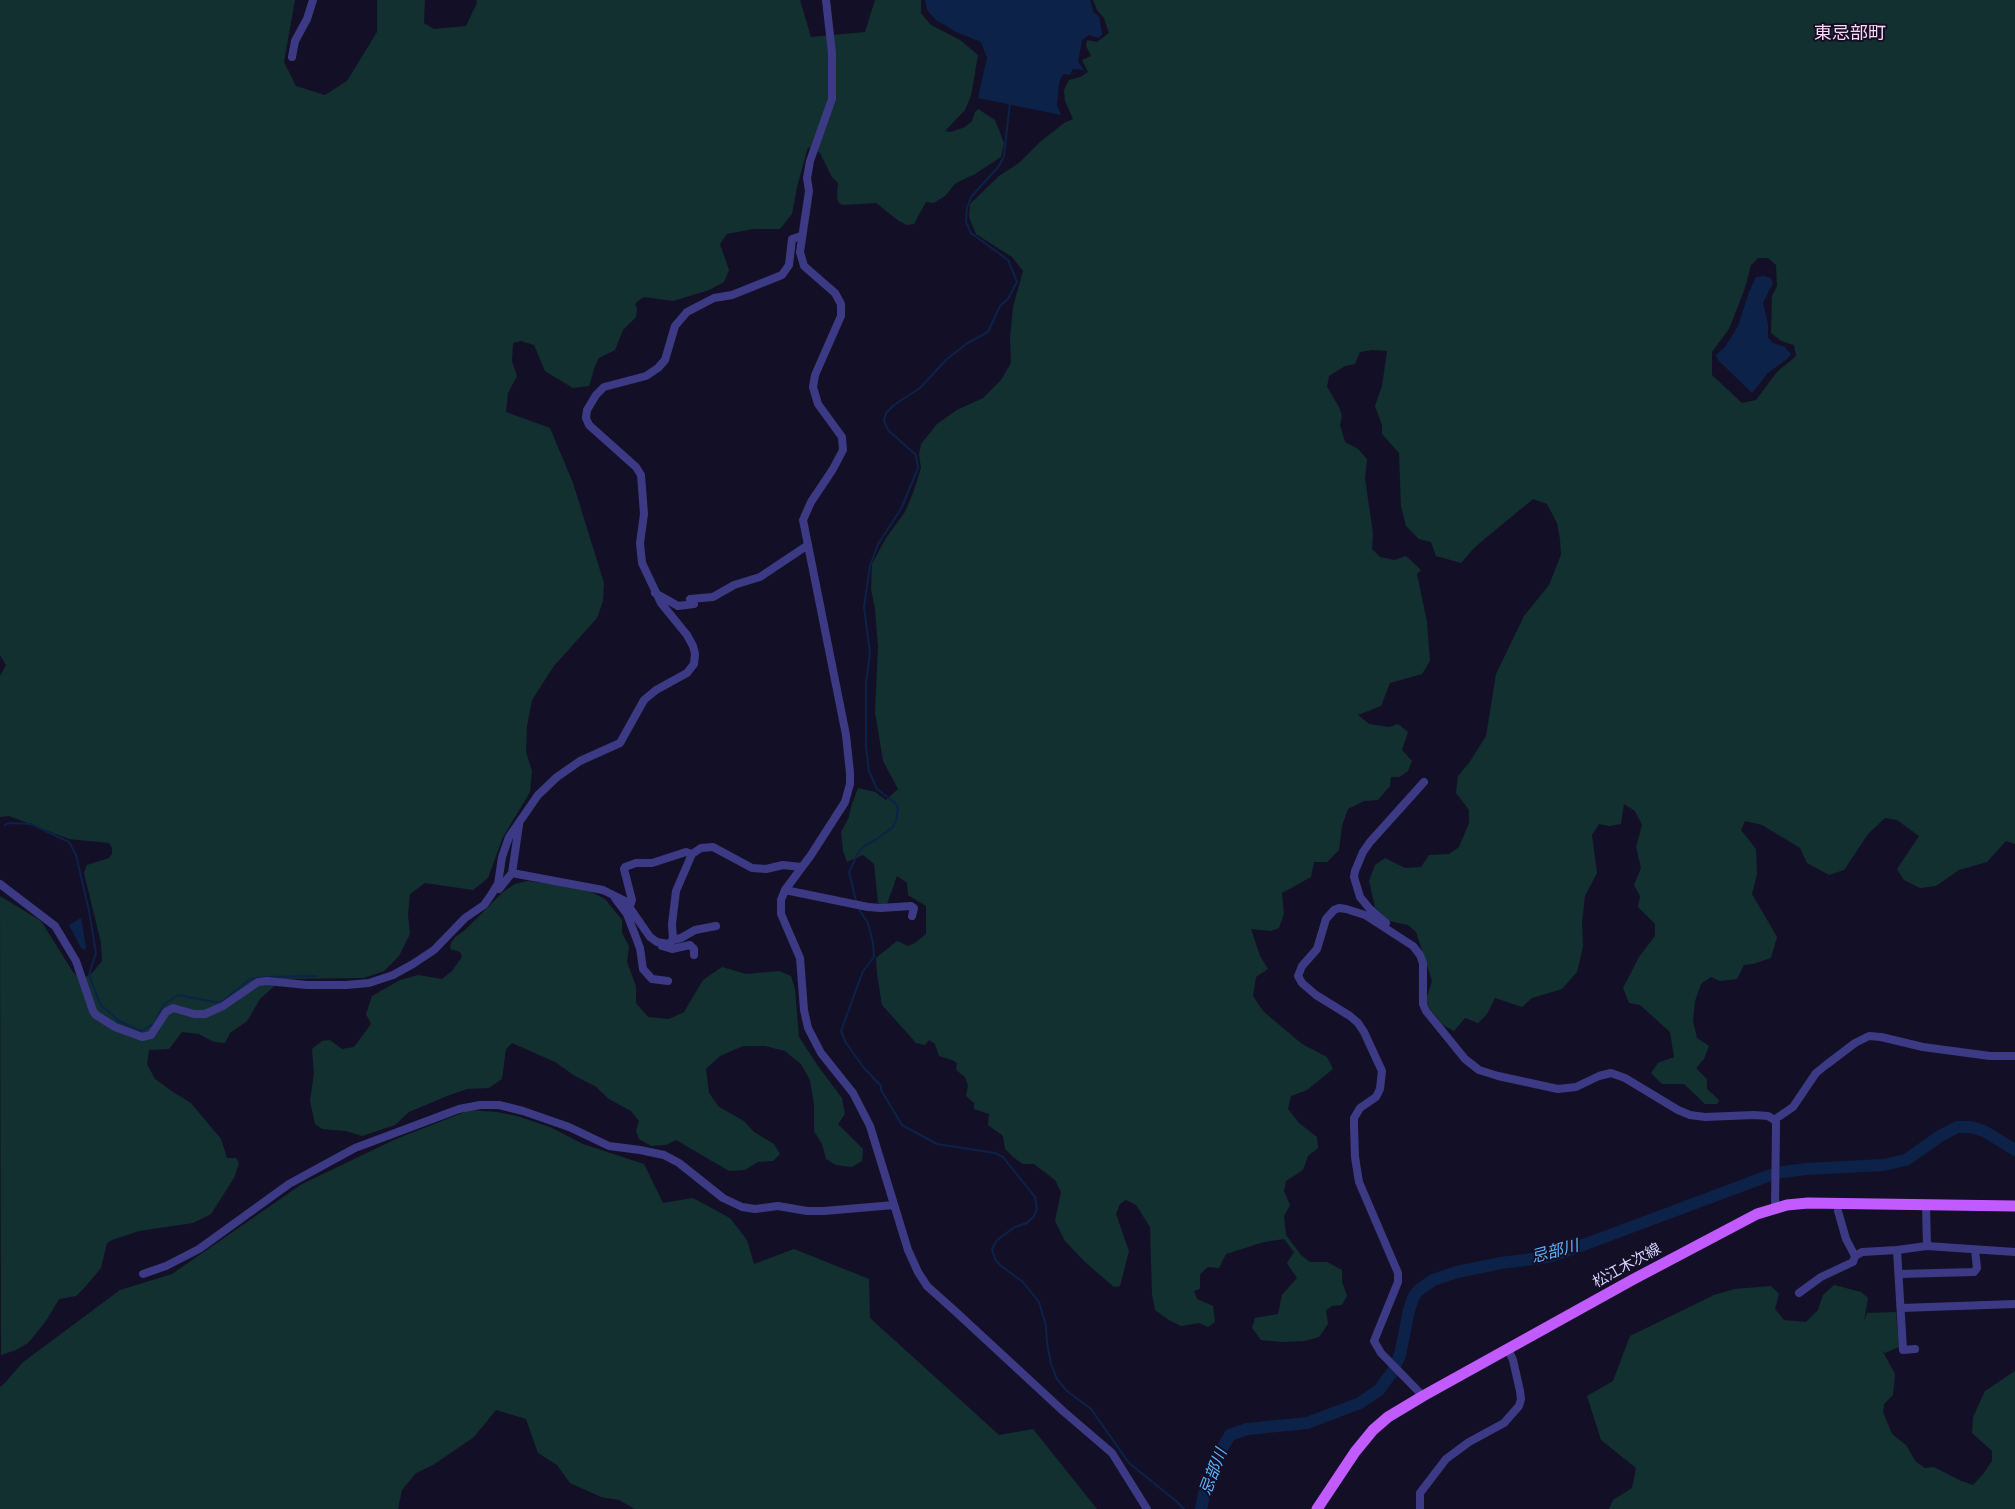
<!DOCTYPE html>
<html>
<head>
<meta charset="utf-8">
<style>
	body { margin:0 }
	canvas { display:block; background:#130f26 }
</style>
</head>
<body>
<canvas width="2015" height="1509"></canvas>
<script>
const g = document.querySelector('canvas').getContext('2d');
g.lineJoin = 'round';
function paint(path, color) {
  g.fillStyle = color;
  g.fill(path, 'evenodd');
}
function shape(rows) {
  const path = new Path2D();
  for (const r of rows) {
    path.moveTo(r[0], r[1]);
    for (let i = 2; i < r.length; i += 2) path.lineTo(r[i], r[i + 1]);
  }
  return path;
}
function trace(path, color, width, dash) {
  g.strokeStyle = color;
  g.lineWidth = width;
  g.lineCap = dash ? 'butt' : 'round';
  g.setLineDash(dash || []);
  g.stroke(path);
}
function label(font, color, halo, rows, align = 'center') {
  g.font = font + ' Manrope,"Noto Sans JP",sans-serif';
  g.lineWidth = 4;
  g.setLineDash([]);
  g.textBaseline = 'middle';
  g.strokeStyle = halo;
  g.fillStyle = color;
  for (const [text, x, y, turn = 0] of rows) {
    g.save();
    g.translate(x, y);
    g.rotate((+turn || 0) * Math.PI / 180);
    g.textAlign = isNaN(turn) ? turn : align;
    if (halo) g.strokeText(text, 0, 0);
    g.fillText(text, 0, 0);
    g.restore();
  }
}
const green = shape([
	[0,0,295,0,284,62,296,86,325,95,347,81,377,32,377,0,425,0,424,23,434,29,466,26,477,3,476,0,800,0,811,37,865,32,875,0,921,0,921,13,931,25,960,40,978,55,971,96,965,110,945,131,951,132,965,127,972,121,975,112,978,109,995,120,1004,143,1001,157,975,174,956,183,945,196,934,203,926,202,914,224,907,225,899,221,876,203,843,205,839,203,837,198,838,183,832,177,820,153,808,147,797,187,792,214,780,229,753,229,727,234,720,244,729,270,724,282,709,290,673,301,644,297,638,301,635,304,637,309,636,317,623,330,615,350,599,358,595,366,589,386,573,388,563,382,545,371,534,345,521,341,513,343,512,361,517,376,508,393,506,412,550,428,573,483,604,583,603,601,597,618,554,666,532,700,527,726,526,752,532,771,530,792,503,837,488,878,473,890,425,883,410,894,408,915,410,934,399,956,384,971,364,978,282,979,260,999,247,1021,230,1033,225,1043,214,1042,199,1034,182,1032,169,1049,149,1050,147,1064,155,1079,173,1092,191,1103,221,1139,227,1158,236,1158,239,1163,234,1178,211,1214,193,1223,139,1231,112,1240,107,1243,101,1268,85,1287,76,1296,59,1299,46,1321,28,1343,16,1350,1,1355,0,896,41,921,73,972,81,980,91,974,102,961,101,943,84,873,87,865,109,858,112,854,112,848,109,843,69,839,9,816,0,817,0,676,6,665,0,655],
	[1093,0,2015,0,2015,844,2006,841,1987,862,1959,870,1936,886,1920,888,1904,880,1897,869,1919,836,1897,820,1885,818,1868,834,1844,870,1829,875,1807,863,1800,848,1762,825,1745,821,1741,830,1756,849,1757,874,1752,894,1777,937,1771,958,1753,964,1744,965,1737,979,1720,981,1711,977,1701,984,1695,1001,1693,1021,1697,1038,1709,1046,1704,1059,1696,1068,1707,1079,1707,1089,1719,1100,1717,1104,1705,1104,1684,1084,1662,1084,1651,1073,1658,1063,1674,1057,1670,1032,1640,1005,1629,1003,1623,988,1639,957,1655,936,1655,924,1638,907,1640,896,1634,885,1641,868,1636,847,1642,825,1635,811,1624,804,1621,824,1609,826,1599,824,1592,835,1597,873,1585,896,1582,923,1583,947,1577,972,1562,989,1532,998,1522,1007,1495,998,1487,1014,1478,1023,1465,1018,1454,1031,1443,1025,1430,1009,1426,1000,1432,981,1416,932,1408,925,1389,921,1375,907,1369,881,1375,865,1385,858,1405,868,1421,867,1429,855,1449,854,1459,847,1469,823,1469,810,1456,793,1458,776,1469,763,1486,736,1496,674,1524,616,1549,585,1561,555,1560,539,1557,523,1547,504,1533,499,1475,547,1461,563,1436,556,1431,542,1419,539,1406,526,1401,506,1399,453,1382,434,1382,425,1375,406,1382,386,1387,351,1372,350,1360,352,1355,364,1345,366,1329,376,1327,387,1339,407,1342,416,1340,425,1345,442,1358,449,1367,459,1365,478,1373,534,1372,549,1380,557,1394,560,1406,556,1421,570,1417,574,1427,622,1430,661,1422,674,1390,683,1381,706,1358,715,1369,724,1389,727,1398,724,1408,732,1402,750,1412,761,1408,771,1399,777,1391,777,1390,786,1378,800,1364,801,1348,809,1342,826,1339,850,1327,862,1314,862,1311,877,1282,893,1284,914,1279,928,1271,931,1251,929,1260,956,1268,969,1256,977,1253,996,1263,1011,1302,1044,1327,1057,1333,1069,1307,1090,1291,1096,1288,1109,1299,1123,1317,1137,1318,1148,1308,1156,1303,1170,1286,1181,1284,1191,1290,1205,1284,1216,1286,1235,1301,1255,1310,1262,1327,1262,1342,1270,1342,1282,1347,1296,1342,1305,1332,1306,1326,1310,1328,1324,1319,1337,1304,1341,1282,1342,1261,1340,1252,1328,1255,1318,1278,1314,1282,1295,1297,1278,1287,1263,1294,1252,1284,1239,1264,1242,1226,1254,1219,1268,1208,1267,1200,1274,1200,1289,1194,1291,1197,1299,1213,1306,1215,1322,1208,1327,1199,1323,1181,1326,1169,1320,1155,1310,1152,1295,1150,1227,1136,1205,1126,1200,1120,1204,1116,1214,1129,1251,1120,1286,1114,1287,1086,1263,1065,1241,1055,1221,1061,1192,1055,1180,1034,1164,1023,1164,1013,1157,1005,1149,1003,1136,988,1125,989,1114,974,1109,974,1103,966,1096,968,1086,965,1077,956,1070,957,1063,952,1060,939,1056,935,1044,929,1040,925,1045,916,1043,882,1005,877,974,876,958,897,941,908,946,915,943,926,934,926,906,908,895,907,883,897,876,887,904,883,905,878,903,874,864,863,855,847,862,843,851,841,832,849,817,851,807,858,788,875,792,886,800,898,789,883,761,875,712,878,647,875,609,871,589,872,564,886,538,905,512,913,493,921,468,919,454,921,444,937,424,957,410,983,398,1001,380,1011,363,1010,339,1013,307,1023,271,1012,257,976,234,969,217,970,204,999,176,1019,163,1040,142,1064,123,1073,119,1065,101,1064,90,1069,80,1080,77,1088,72,1082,60,1091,56,1086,46,1087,40,1097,42,1109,33,1104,18,1097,10],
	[1758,258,1768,258,1776,265,1777,286,1772,296,1771,333,1781,341,1794,345,1796,356,1777,372,1756,400,1742,403,1712,375,1712,352,1729,329,1745,288,1751,265],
	[527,881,567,886,591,892,605,899,622,920,622,933,629,946,627,962,636,986,636,1003,648,1017,669,1019,684,1012,703,980,722,967,746,974,779,971,791,976,795,989,799,1037,818,1066,842,1098,845,1114,838,1124,863,1149,862,1161,852,1167,836,1165,826,1159,822,1144,814,1131,814,1105,810,1080,801,1064,785,1051,765,1046,743,1046,720,1056,706,1069,709,1093,719,1107,744,1121,754,1132,774,1144,780,1154,773,1161,758,1162,745,1170,729,1171,676,1140,666,1145,651,1146,639,1139,636,1131,639,1121,631,1111,609,1099,595,1086,575,1076,555,1062,512,1043,506,1049,502,1079,489,1088,467,1089,447,1096,409,1112,395,1125,362,1136,346,1131,322,1129,315,1124,310,1101,314,1073,312,1049,322,1041,330,1040,342,1049,354,1047,371,1024,366,1014,372,996,400,980,418,975,442,979,452,971,462,957,460,952,450,949,451,943,455,937,464,931,503,892,515,884],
	[470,1110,497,1112,517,1116,550,1127,583,1144,644,1164,663,1203,693,1198,730,1218,747,1240,754,1264,794,1249,869,1279,870,1318,999,1435,1033,1429,1097,1509,635,1509,619,1500,601,1497,570,1483,557,1465,538,1453,526,1419,496,1410,474,1437,433,1465,416,1473,402,1490,398,1509,0,1509,0,1387,4,1384,22,1363,120,1290,172,1274,302,1184,396,1139],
	[1834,1285,1861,1292,1868,1298,1864,1321,1867,1313,1896,1312,1899,1347,1885,1353,1882,1350,1895,1374,1893,1395,1884,1404,1883,1412,1892,1434,1906,1445,1916,1462,1925,1468,1934,1467,1959,1480,1973,1485,1984,1473,1992,1461,1992,1451,1972,1433,1973,1417,1985,1391,2015,1371,2015,1509,1609,1509,1613,1500,1632,1488,1636,1468,1601,1440,1587,1396,1613,1381,1630,1336,1714,1295,1735,1289,1771,1286,1779,1294,1775,1309,1784,1320,1806,1322,1818,1310,1823,1295]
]);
const water = shape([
	[925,0,1090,0,1094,13,1099,16,1102,34,1099,38,1089,35,1082,40,1078,62,1084,70,1073,69,1070,75,1063,74,1059,83,1057,105,1061,115,978,98,987,58,981,42,956,32,936,20,927,10],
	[1764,276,1771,278,1773,283,1763,303,1768,324,1768,338,1773,343,1785,347,1791,354,1787,359,1768,373,1752,393,1718,360,1716,355,1725,347,1738,326,1749,292,1756,277],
	[81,918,86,946,85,950,81,948,69,925]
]);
const stream = shape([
	[5,825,8,823,31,824,69,842,76,855,89,911,96,953,89,975,100,1004,119,1021,141,1031,155,1023,163,1005,178,995,220,1003,250,979,267,977,317,976],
	[856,901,849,872,859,851,866,845,877,839,893,827,897,817,898,808,895,803,877,789,869,771,866,747,866,683,870,653,864,607,870,566,878,544,901,509,918,468,916,455,888,430,884,421,886,413,894,405,920,388,946,360,966,344,988,332,1000,306,1008,299,1017,282,1008,260,971,233,966,222,967,208,971,197,999,166,1004,156,1010,102],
	[858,908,868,923,873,943,874,957,863,971,841,1031,846,1043,864,1068,881,1086,881,1090,902,1125,937,1144,995,1153,1003,1157,1035,1197,1037,1209,1034,1216,1027,1223,1015,1227,997,1240,992,1249,995,1259,1001,1266,1023,1282,1039,1302,1046,1326,1047,1343,1051,1364,1057,1379,1067,1391,1091,1409,1129,1463,1176,1501,1184,1509]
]);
const river = shape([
	[1201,1509,1204,1494,1218,1455,1230,1435,1247,1429,1307,1423,1360,1403,1379,1390,1393,1371,1400,1355,1409,1310,1414,1296,1419,1290,1433,1280,1457,1272,1501,1263,1548,1257,1567,1251,1776,1173,1806,1169,1883,1165,1906,1160,1940,1136,1957,1127,1971,1127,1984,1131,2015,1150]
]);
const minor = shape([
	[826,0,832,53,832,99,810,161,807,178,809,191,800,252,804,266,835,293,841,304,841,316,815,375,813,387,818,404,842,437,843,450,833,469,811,502,803,520,846,735,850,773,850,784,845,802,811,855,785,890,781,900,781,914,800,958,804,1010,808,1028,821,1053,853,1093,870,1126,908,1250,918,1272,927,1286,956,1312,1063,1411,1112,1453,1147,1509],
	[292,57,295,41,307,19,313,0],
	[655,593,678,606,694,604,690,599,713,597,734,585,760,577,808,545],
	[512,873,519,825],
	[0,884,55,926,76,961,93,1011,96,1015,115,1027,142,1037,151,1035,166,1012,173,1008,194,1014,205,1014,223,1006,258,982,267,981,307,985,346,985,369,983,393,975,413,964,434,950,465,918,484,905,491,895,498,884,502,857,509,837,538,795,557,777,580,761,620,743,644,700,656,690,687,673,694,664,695,654,693,646,687,635,661,603,642,563,640,543,644,514,641,475,636,467,589,425,586,418,587,410,596,395,604,387,646,376,658,368,665,360,675,326,687,312,714,298,732,295,782,275,789,265,792,239,801,236],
	[499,889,512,873,603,890,625,901,650,937,657,942,668,944,673,940,672,924,676,891,692,854,701,848,713,847,752,868,766,869,783,865,801,867],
	[785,890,868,907,881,908,911,906,914,908,912,916],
	[615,898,627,914,640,948,643,969,652,979,668,981],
	[630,906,632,900,624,869,625,867,636,863,652,863,686,852,692,854],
	[1386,923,1369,908,1360,897,1354,877,1355,871,1363,852,1370,842,1424,782],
	[673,940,681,938,695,930,716,926],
	[662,946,672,949,690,945,694,949,694,955],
	[1774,1120,1793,1107,1816,1073,1826,1065,1855,1043,1869,1036,1881,1037,1923,1047,1990,1056,2015,1056],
	[1926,1205,1927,1246],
	[1838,1211,1846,1239,1855,1256],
	[143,1274,166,1266,199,1249,289,1184,355,1148,459,1109,480,1105,499,1105,523,1111,569,1127,609,1146,640,1150,664,1155,679,1163,723,1198,742,1207,755,1209,778,1206,807,1211,824,1211,894,1205],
	[1899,1274,1974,1272,1977,1268,1975,1250],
	[1799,1293,1821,1277,1853,1262,1855,1256,1862,1252,1897,1250],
	[1901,1308,2015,1304],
	[1915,1349,1903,1350,1897,1250,1927,1246,2015,1252],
	[1423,1396,1381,1353,1374,1341,1398,1282,1398,1273,1359,1182,1355,1157,1354,1126,1354,1118,1360,1108,1376,1097,1380,1089,1382,1071,1364,1032,1358,1023,1350,1016,1316,995,1302,983,1298,976,1302,966,1317,949,1326,919,1334,910,1339,908,1346,909,1365,915,1413,946,1420,955,1423,963,1423,1004,1426,1011,1465,1059,1479,1070,1498,1076,1558,1089,1576,1087,1599,1076,1611,1073,1625,1078,1678,1110,1690,1115,1705,1117,1754,1115,1768,1116,1773,1119,1776,1122,1776,1128,1775,1208],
	[1420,1509,1420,1493,1446,1459,1469,1442,1504,1423,1519,1406,1521,1399,1520,1391,1513,1360,1508,1349]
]);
const primary = shape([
	[1317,1509,1355,1452,1373,1430,1388,1417,1423,1396,1632,1280,1757,1214,1787,1205,1808,1203,2015,1206]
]);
const streetNames = [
	["松江木次線",1627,1266,-29]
];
const waterNames = [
	["忌部川",1555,1252,-15],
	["忌部川",1214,1472,-69]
];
const quarterNames = [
	["東忌部町",1850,34]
];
paint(green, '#12302f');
paint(water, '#0c2248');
trace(stream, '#0c2248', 2);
trace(river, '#0c2248', 12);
trace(minor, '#3d3a85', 8);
trace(primary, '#c25bff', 11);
label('15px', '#d9d4ff', '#130f26', streetNames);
label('italic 16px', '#62b6ff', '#130f26', waterNames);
label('18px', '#ffd6f0', '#130f26', quarterNames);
</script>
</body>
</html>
